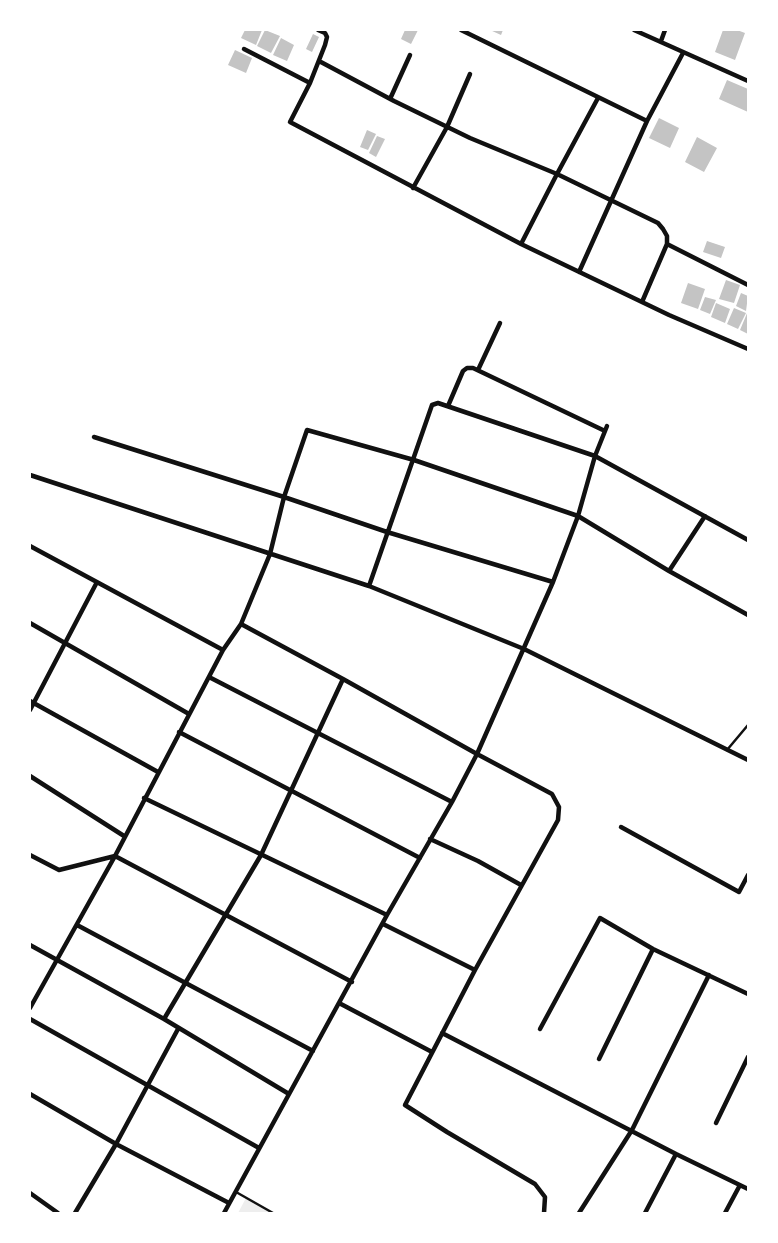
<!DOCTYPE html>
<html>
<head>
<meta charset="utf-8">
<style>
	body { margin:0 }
	#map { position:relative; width:778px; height:1243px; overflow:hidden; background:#fff; font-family:Literata,serif }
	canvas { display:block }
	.frame { position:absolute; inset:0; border:31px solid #fff; pointer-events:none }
</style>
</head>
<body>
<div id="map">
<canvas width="778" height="1243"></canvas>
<div class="frame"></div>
</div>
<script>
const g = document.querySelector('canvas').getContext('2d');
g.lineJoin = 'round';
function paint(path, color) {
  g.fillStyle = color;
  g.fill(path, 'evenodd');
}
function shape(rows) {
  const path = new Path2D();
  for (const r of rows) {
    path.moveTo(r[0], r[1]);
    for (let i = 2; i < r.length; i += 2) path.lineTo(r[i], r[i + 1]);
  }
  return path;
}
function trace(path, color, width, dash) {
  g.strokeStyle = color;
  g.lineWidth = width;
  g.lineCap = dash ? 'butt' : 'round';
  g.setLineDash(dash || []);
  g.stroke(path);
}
const green = shape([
	[246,1198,271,1213,238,1213]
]);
const building = shape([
	[245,30,262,30,256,45,241,38],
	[265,30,280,36,271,53,257,46],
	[405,30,418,30,411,44,401,39],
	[490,30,503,30,501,35],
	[723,30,737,30,745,33,735,60,715,52],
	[313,34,319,37,312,52,306,49],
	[281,38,294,45,287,61,273,55],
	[235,50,252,58,246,73,228,65],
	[727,80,748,89,748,112,719,99],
	[659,118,679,128,670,148,649,138],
	[367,130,376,134,368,150,360,147],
	[377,136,385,139,376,157,369,153],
	[697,137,717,148,704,172,685,162],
	[707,241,725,247,721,258,703,252],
	[726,280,740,285,734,303,719,299],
	[688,283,705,289,698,309,681,303],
	[741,293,748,296,746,311,736,306],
	[705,297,716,300,710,314,700,310],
	[716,303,730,309,725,323,711,317],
	[734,308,746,313,738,329,727,324],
	[748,311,748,334,740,330]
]);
const service = shape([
	[727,750,748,725],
	[236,1192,273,1213]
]);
const minor = shape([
	[318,30,325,33,327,37,325,45,310,83,290,122,521,244,669,315,748,349],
	[461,30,647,121],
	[634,30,748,81],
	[661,41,665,30],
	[244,49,310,83],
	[319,61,394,101,470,138,557,174,658,223,663,229,667,236,667,244,642,302],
	[390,99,410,55],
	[413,188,447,127,470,74],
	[521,244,557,174,598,98],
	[667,244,748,285],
	[579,272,647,121,683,53],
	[478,370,500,323],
	[448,406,463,371,467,368,473,368,605,431],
	[94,437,284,497,387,532,553,582],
	[30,475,369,586,524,649,748,760],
	[30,546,223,650],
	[669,571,705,516],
	[369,586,432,405,438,403,595,456,748,540],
	[30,623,189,714],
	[241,624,343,679],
	[209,677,452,802],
	[30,701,158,772],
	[30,710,97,582],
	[179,732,420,858],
	[30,776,124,836],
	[144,798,387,915,224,1213],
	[621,827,739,892,748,875],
	[430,839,478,861,521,885],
	[30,855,59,870,115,856,352,982],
	[387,915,452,802,477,754,552,794,559,807,558,820,475,970],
	[383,924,475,970,405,1105,447,1132,535,1184,545,1197,544,1213],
	[77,925,313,1051],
	[30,945,164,1019,289,1094],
	[339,1003,432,1052],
	[30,1008,115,856,223,650,241,624,270,554,284,497,307,430,414,460,578,516,669,571,748,615],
	[30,1019,259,1148],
	[164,1019,261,855,343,679,477,754,553,582,578,516,595,456,607,426],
	[540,1029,600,918,653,949,748,994],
	[442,1033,676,1154,748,1189],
	[599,1059,653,949],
	[30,1094,116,1144,229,1203],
	[716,1123,748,1057],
	[30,1193,58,1213],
	[75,1213,116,1144,178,1029],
	[579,1213,632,1130,709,975],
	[645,1213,676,1154],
	[725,1213,740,1185]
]);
paint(green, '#eee');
paint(building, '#c4c4c4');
trace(service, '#111', 2.5);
trace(minor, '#111', 4.5);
</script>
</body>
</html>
